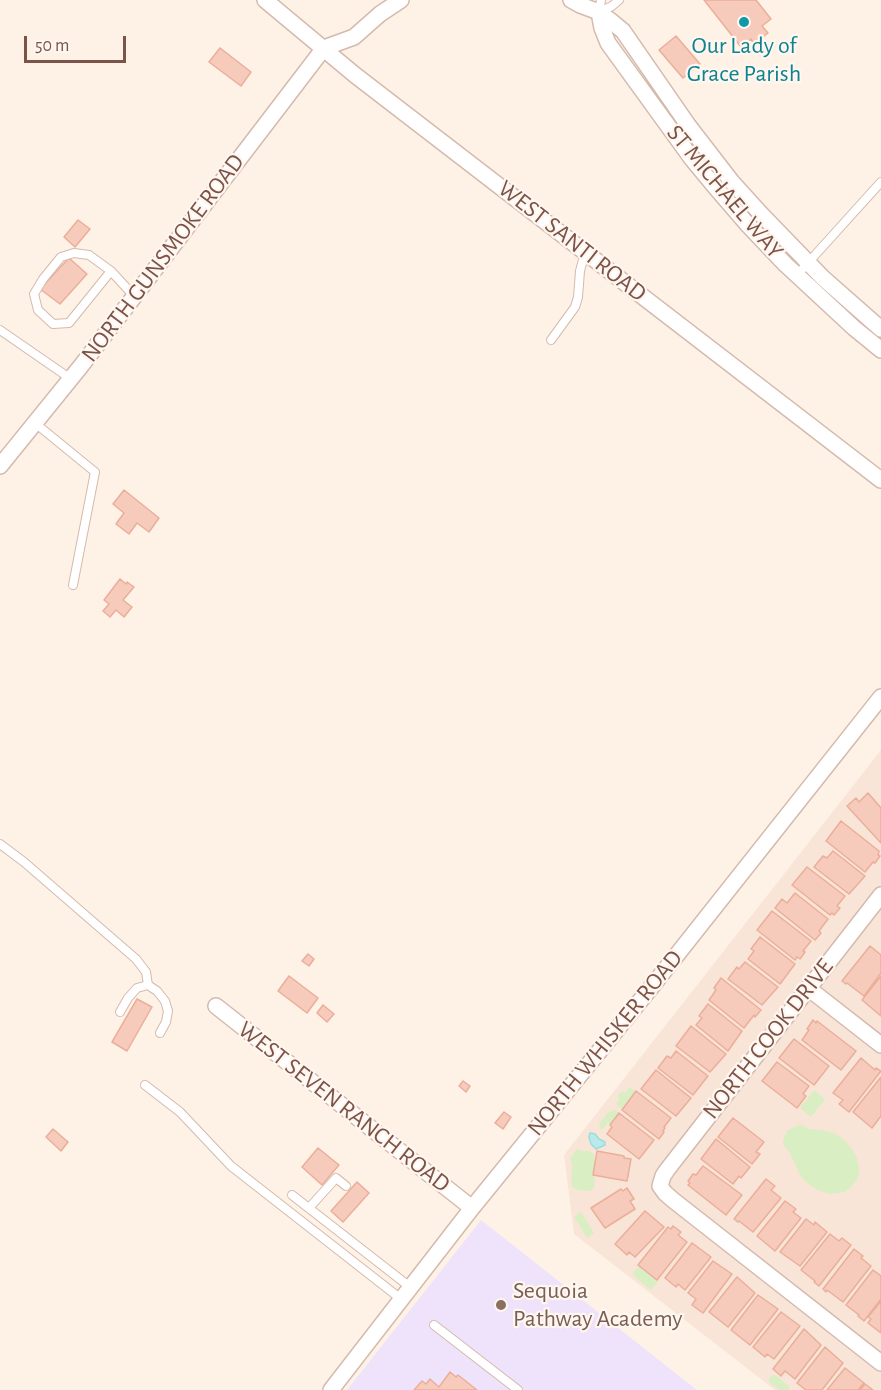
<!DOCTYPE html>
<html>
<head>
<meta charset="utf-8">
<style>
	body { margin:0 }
	#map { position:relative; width:881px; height:1390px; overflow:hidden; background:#fef2e6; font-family:"Alegreya Sans",sans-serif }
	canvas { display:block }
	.scale { position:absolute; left:24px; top:36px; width:102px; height:27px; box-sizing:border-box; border:3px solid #7b5348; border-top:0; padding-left:8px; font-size:18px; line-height:21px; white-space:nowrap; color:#7b5348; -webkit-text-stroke:4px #fff6ef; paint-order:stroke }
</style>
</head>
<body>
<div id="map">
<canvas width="881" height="1390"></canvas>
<div class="scale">50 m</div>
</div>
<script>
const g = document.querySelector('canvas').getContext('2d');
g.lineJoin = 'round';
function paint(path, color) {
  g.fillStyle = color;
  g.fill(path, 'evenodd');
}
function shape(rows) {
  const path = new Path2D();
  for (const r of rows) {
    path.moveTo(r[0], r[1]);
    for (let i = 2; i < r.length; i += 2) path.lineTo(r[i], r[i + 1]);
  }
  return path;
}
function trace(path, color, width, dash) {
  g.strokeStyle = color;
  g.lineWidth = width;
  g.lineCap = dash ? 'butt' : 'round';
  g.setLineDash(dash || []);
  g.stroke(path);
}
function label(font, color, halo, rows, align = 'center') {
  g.font = font + ' "Alegreya Sans",sans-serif';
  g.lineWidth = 4.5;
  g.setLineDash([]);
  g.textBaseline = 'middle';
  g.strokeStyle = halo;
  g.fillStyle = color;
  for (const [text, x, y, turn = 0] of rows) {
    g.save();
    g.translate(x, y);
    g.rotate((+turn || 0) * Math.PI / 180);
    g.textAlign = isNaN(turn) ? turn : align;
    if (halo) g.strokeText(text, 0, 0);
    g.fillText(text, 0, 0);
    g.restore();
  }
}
const residential = shape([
	[881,750,881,1390,775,1390,574,1234,564,1155]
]);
const education = shape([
	[481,1220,697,1390,347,1390]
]);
const green = shape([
	[630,1087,636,1092,622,1109,616,1104,620,1099,617,1096,622,1091,625,1093],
	[814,1090,825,1099,811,1117,800,1108],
	[614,1109,619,1113,611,1124,608,1123,602,1130,599,1128,600,1126,599,1124,609,1111,612,1112],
	[799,1125,802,1125,809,1129,827,1131,836,1134,843,1139,852,1149,857,1158,859,1168,858,1179,851,1187,845,1192,829,1194,820,1191,811,1186,803,1179,799,1173,790,1153,783,1144,784,1137,788,1130],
	[577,1149,584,1151,590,1151,594,1155,595,1161,593,1175,594,1176,595,1185,593,1189,590,1191,578,1190,572,1187,571,1179,572,1164,570,1158],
	[581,1212,594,1233,587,1238,574,1217],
	[639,1266,659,1280,651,1290,636,1278,636,1277,632,1274],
	[772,1375,775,1375,789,1386,789,1390,779,1390,769,1382,769,1379]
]);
const water = shape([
	[590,1133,595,1134,599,1139,605,1142,605,1145,596,1149,591,1144,589,1137,590,1133]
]);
const building = shape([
	[704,0,756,0,771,19,762,26,768,33,754,44,751,39,741,47,704,0],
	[676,36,700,64,683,78,659,50,676,36],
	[220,48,251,72,241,86,209,62,220,48],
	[78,220,90,229,75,247,64,237,78,220],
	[69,258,87,274,60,304,40,289,69,258],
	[124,490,159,518,149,532,137,523,129,534,116,524,124,513,113,504,124,490],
	[120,579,126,584,127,582,134,587,123,600,132,607,124,617,116,610,110,617,103,611,109,604,104,600,120,579],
	[868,793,881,808,881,843,847,806,856,798,859,802,868,793],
	[841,821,879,851,878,855,880,856,875,863,873,862,865,872,826,841,841,821],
	[833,851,865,876,849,894,814,867,823,856,827,858,833,851],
	[807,867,845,896,837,906,840,908,834,915,832,913,830,915,792,885,807,867],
	[795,893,828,919,819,931,821,933,815,940,775,908,782,899,787,903,795,893],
	[772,911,811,941,803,951,805,952,800,959,797,957,795,960,757,930,772,911],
	[760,937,795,964,780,984,748,959,754,951,751,949,760,937],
	[870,946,881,955,881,973,864,996,847,983,846,984,842,981,870,946],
	[308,954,314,959,309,966,302,961,308,954],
	[745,962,778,987,762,1005,728,979,737,967,739,969,745,962],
	[289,976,318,998,307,1013,278,991,289,976],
	[881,976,881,1016,862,1000,881,976],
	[721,978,761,1010,755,1017,754,1015,744,1028,709,1000,716,990,714,988,721,978],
	[137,999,152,1007,127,1051,112,1042,137,999],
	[708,1004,742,1031,728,1051,696,1025,702,1018,699,1016,708,1004],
	[323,1005,334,1014,327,1022,317,1013,323,1005],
	[813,1020,816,1023,817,1021,856,1051,841,1070,802,1040,809,1030,807,1029,813,1020],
	[691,1026,726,1054,710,1072,676,1046,691,1026],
	[794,1039,829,1066,814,1085,779,1058,794,1039],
	[676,1051,708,1076,693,1095,658,1068,667,1056,671,1058,676,1051],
	[861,1058,875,1070,876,1068,881,1071,849,1112,839,1104,843,1100,833,1093,861,1058],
	[777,1062,809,1086,803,1094,806,1096,797,1108,762,1081,777,1062],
	[656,1070,691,1098,676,1116,641,1089,656,1070],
	[881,1077,881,1116,872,1128,853,1112,881,1077],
	[463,1081,470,1086,466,1092,459,1086,463,1081],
	[636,1091,671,1118,664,1127,665,1128,663,1131,664,1132,659,1139,622,1110,636,1091],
	[504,1112,511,1117,503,1129,495,1123,504,1112],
	[619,1113,654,1140,639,1159,607,1134,612,1127,610,1125,619,1113],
	[733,1118,764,1142,756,1152,760,1154,752,1164,718,1137,733,1118],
	[53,1129,68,1142,61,1151,46,1137,53,1129],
	[716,1139,750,1167,741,1178,739,1176,733,1184,701,1159,716,1139],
	[318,1148,339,1165,322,1185,302,1167,318,1148],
	[597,1151,624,1156,624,1158,631,1159,627,1181,593,1175,597,1151],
	[703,1166,742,1195,726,1215,688,1185,690,1183,688,1181,693,1174,696,1175,703,1166],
	[766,1179,775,1186,771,1190,781,1198,753,1232,739,1221,738,1222,734,1219,766,1179],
	[357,1182,369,1193,343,1222,331,1211,357,1182],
	[627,1188,634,1199,630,1201,635,1209,605,1228,591,1208,621,1189,623,1191,627,1188],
	[785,1201,796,1209,793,1212,801,1218,775,1251,757,1236,785,1201],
	[645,1211,664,1227,635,1257,629,1252,627,1255,615,1244,645,1211],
	[806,1219,814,1225,815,1222,827,1232,800,1266,780,1252,806,1219],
	[673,1226,681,1232,678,1235,687,1242,657,1280,638,1265,668,1227,671,1229,673,1226],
	[830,1234,839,1241,842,1238,851,1245,819,1286,814,1282,815,1281,801,1270,830,1234],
	[692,1243,711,1257,685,1290,678,1284,676,1287,665,1278,692,1243],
	[854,1249,863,1256,861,1258,871,1266,843,1302,827,1290,826,1292,823,1289,854,1249],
	[713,1261,732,1274,703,1313,692,1305,696,1299,688,1293,713,1261],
	[873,1270,881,1276,881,1299,864,1321,858,1316,859,1315,846,1305,873,1270],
	[737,1277,755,1293,728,1327,709,1312,737,1277],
	[758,1295,778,1309,750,1345,731,1330,758,1295],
	[881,1301,881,1333,868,1323,871,1319,868,1317,881,1301],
	[781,1312,800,1326,774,1359,767,1354,765,1357,753,1347,781,1312],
	[804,1329,821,1345,795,1379,785,1371,781,1376,773,1369,804,1329],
	[825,1347,843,1363,822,1390,806,1390,797,1383,825,1347],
	[845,1368,864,1383,858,1390,827,1390,845,1368],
	[450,1372,456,1377,458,1375,477,1390,414,1390,422,1381,426,1384,430,1379,439,1387,450,1372],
	[865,1384,873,1390,860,1390,865,1384]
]);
const service = shape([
	[599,12,612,6,619,0],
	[599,12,601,0],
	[111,271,69,323,53,324,38,310,34,294,43,279,61,257,74,253,89,255,111,271,134,296],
	[797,275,881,182],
	[0,330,71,379],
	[551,340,575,307,578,297,580,271,585,252],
	[35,423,95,472,73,585],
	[0,844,24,862,136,959,146,972,148,985],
	[120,1012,128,998,137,988,148,985,157,991,165,1001,168,1011,166,1022,160,1033],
	[145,1085,180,1112,231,1166,401,1299],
	[292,1195,410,1287],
	[309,1208,336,1178,346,1186],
	[434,1325,518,1390]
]);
const minor = shape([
	[265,0,355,75,881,480],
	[571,0,580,5,599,12,611,21,623,31,688,125,732,182,761,214,823,278,881,329],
	[599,12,602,28,608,43,692,159,716,188,748,225,785,264,854,328,881,350],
	[0,466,81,366,324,48,354,37,380,14,401,0],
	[881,895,667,1170,663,1176,660,1186,665,1193,673,1200,881,1363],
	[808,988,881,1045],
	[216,1006,472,1208],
	[331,1390,472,1208,653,985,881,697]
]);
const markers = [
	[744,22,6,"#0f9aa8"],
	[501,1305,6,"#8d6e63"]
];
const cultureNames = [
	["Our Lady of",744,46],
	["Grace Parish",744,74]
];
const streetNames = [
	["ST MICHAEL WAY",725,192,50],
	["WEST SANTI ROAD",572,241,38],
	["NORTH GUNSMOKE ROAD",163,258,-53],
	["NORTH COOK DRIVE",768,1039,-52],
	["NORTH WHISKER ROAD",605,1043,-51],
	["WEST SEVEN RANCH ROAD",344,1107,38]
];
const educationNames = [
	["Sequoia",513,1291],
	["Pathway Academy",513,1319]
];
paint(residential, '#f9e5d7');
paint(education, '#efe3fb');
paint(green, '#daeec3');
paint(water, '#b8eaea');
trace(water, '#9ddcdd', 1.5);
paint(building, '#f7cbbb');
trace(building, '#ebae9a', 1.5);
trace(service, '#d4baad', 10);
trace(minor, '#d4baad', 18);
trace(service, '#fff', 8);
trace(minor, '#fff', 15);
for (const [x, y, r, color] of markers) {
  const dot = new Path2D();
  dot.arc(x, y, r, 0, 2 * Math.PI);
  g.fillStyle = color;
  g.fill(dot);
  trace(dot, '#fff6ef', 2);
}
label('24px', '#0d838f', '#fff6ef', cultureNames);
label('24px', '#7b5348', '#fff6ef', streetNames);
label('24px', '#785e54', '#fff6ef', educationNames, 'left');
</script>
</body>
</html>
